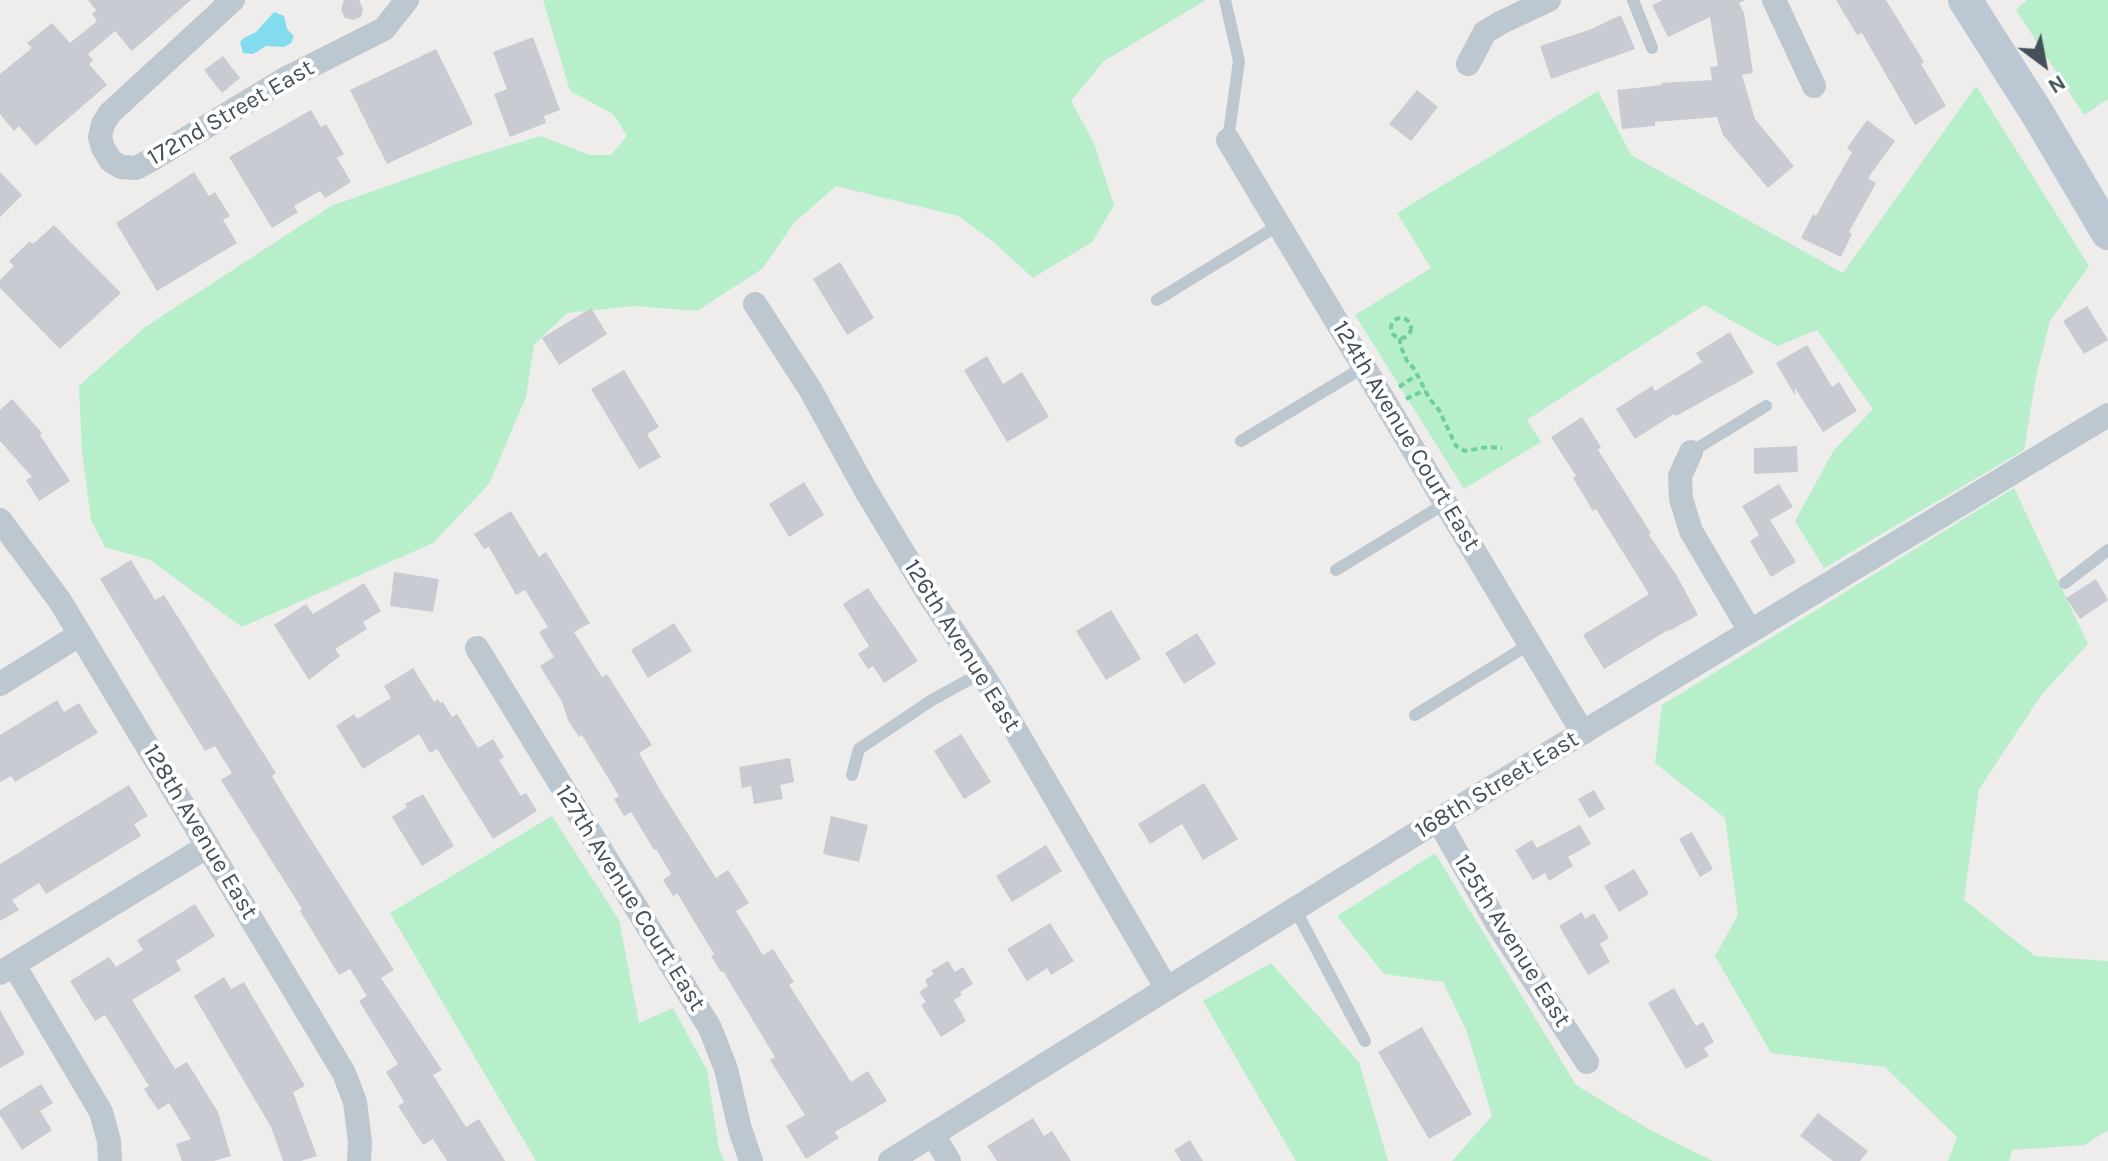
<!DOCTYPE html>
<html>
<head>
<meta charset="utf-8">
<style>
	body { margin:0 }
	#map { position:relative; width:2108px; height:1161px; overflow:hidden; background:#efecec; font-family:Karla,sans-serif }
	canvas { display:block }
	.north { position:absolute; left:2004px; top:24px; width:80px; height:80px; -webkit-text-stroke:6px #fff; paint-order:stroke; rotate:148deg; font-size:22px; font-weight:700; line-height:32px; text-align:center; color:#44505a }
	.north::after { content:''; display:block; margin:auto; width:28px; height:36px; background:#44505a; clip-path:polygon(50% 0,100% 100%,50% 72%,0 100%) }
</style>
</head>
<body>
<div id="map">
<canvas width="2108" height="1161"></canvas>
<div class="north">N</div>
</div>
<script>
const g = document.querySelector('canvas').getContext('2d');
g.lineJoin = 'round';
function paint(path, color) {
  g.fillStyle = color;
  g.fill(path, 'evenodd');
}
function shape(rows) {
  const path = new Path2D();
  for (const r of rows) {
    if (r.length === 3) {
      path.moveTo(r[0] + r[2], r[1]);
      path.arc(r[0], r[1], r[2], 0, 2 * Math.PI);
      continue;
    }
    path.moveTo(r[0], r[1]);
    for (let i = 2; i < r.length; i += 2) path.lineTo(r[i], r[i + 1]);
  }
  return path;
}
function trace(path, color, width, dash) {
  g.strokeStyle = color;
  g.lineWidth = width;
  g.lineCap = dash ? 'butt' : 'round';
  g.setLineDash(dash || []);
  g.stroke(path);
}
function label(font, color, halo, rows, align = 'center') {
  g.font = font + ' Karla,sans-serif';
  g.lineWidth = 8;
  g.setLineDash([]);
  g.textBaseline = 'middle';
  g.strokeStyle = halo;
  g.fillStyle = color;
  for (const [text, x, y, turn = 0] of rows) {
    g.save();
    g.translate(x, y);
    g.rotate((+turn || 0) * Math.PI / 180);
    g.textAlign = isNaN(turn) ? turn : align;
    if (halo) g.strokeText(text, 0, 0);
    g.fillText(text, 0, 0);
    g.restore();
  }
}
const green = shape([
	[543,0,1206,0,1104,61,1071,101,1094,143,1114,205,1092,242,1033,278,990,239,958,216,836,186,794,223,762,269,697,311,634,306,567,313,534,345,526,397,489,484,433,543,242,627,150,560,105,547,91,520,82,451,79,386,145,327,331,206,458,161,541,136,589,155,611,155,627,136,613,114,570,91],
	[2027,0,2108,0,2108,99,2084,115,2016,10],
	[1976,86,2089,266,2050,321,2036,377,2024,450,1824,568,1795,521,1834,450,1873,409,1817,330,1777,346,1704,305,1527,420,1541,442,1464,489,1355,315,1431,268,1397,213,1598,91,1631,155,1843,273],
	[2014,488,2088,644,2042,694,1979,789,1964,900,2035,956,2108,961,2108,1130,2085,1145,2012,1150,2009,1161,1948,1161,1957,1137,1885,1067,1771,1053,1715,956,1738,915,1725,818,1655,763,1662,705],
	[552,816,619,920,639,1023,673,1008,707,1070,719,1149,724,1161,536,1161,390,913],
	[1435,853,1576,1085,1652,1131,1713,1161,1452,1161,1492,1116,1467,1032,1443,982,1384,974,1337,916],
	[1271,963,1359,1062,1388,1161,1296,1161,1203,1001]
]);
const water = shape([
	[274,12,284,16,287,29,294,36,291,43,284,47,266,46,253,54,243,53,240,42,244,38,256,32]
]);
const building = shape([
	[88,0,191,0,132,51,115,31,88,54,93,60,89,64,107,85,36,146,19,126,14,131,0,114,0,74,32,48,27,43,52,23,70,43,97,21,92,14,96,10],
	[344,0,359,0,363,9,361,17,353,20,345,18,341,10],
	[1663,0,1745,0,1739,3,1744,13,1753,73,1742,75,1755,119,1794,166,1768,188,1723,135,1717,117,1655,122,1655,126,1622,129,1617,90,1662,85,1662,83,1712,80,1710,67,1718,66,1710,17,1668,37,1652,5],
	[1836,0,1886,0,1924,62,1921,64,1946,106,1915,125,1862,33,1857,35],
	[1621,15,1635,49,1551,79,1540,46,1589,30],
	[533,37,560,110,544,116,546,123,510,137,494,94,507,89,493,52],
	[436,49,473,124,387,164,350,90],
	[223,56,240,78,222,93,204,70],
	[1417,90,1438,107,1411,141,1389,124],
	[311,110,321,127,326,124,344,154,337,158,351,182,325,198,320,191,294,206,298,212,272,228,229,157],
	[1867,120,1895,141,1868,178,1876,183,1849,232,1852,234,1841,257,1801,238,1813,214,1816,216,1852,152,1847,148],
	[0,172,22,195,0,217],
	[194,172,209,196,215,192,230,216,223,220,237,243,157,291,116,223],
	[54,225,121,293,60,349,0,288,0,280,14,266,9,261,30,241,33,244],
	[840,262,874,318,847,335,813,279],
	[2087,306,2108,340,2084,354,2063,321],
	[591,308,607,334,559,365,542,338],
	[1730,332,1754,373,1676,416,1674,414,1635,439,1616,409,1652,386,1655,391,1702,362,1696,353],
	[1807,345,1832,387,1839,382,1857,411,1823,432,1795,388,1795,395,1776,363],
	[987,356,1003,384,1022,372,1049,417,1007,442,964,370],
	[624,370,659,427,647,434,661,457,639,469,591,389],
	[12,399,42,433,40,435,70,481,39,501,26,480,32,477,0,441,0,410],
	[1582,417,1601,447,1598,450,1651,533,1649,535,1677,576,1698,615,1669,631,1668,630,1604,669,1583,635,1649,594,1596,509,1593,511,1573,478,1576,476,1551,437],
	[1797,446,1798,472,1754,474,1754,448],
	[804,482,824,515,789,537,769,504],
	[1779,484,1793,507,1770,520,1796,562,1771,577,1750,541,1759,535,1742,506],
	[511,511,539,557,546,552,590,623,574,632,602,677,607,674,652,745,639,753,662,793,716,878,728,870,749,903,736,911,763,955,773,949,794,982,789,985,851,1082,868,1071,887,1101,835,1132,839,1138,806,1159,786,1126,805,1115,770,1060,775,1057,723,971,721,972,711,956,714,954,677,893,673,896,663,880,671,874,656,849,654,850,631,812,624,816,614,799,619,796,582,735,579,737,568,720,562,702,540,666,554,657,539,632,548,627,525,590,516,595,489,547,484,549,474,534],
	[131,560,155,600,164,595,276,773,272,776,303,827,394,970,381,978,442,1070,433,1075,466,1127,479,1119,505,1161,447,1161,433,1139,423,1145,398,1106,404,1102,386,1072,398,1064,359,1001,367,996,350,969,339,975,300,911,302,909,221,780,232,773,215,746,205,751,100,579],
	[394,572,439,579,433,612,390,606],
	[2096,579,2108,600,2080,619,2066,598],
	[364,583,381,611,363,622,367,629,335,649,340,656,309,680,274,625,306,604,313,614],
	[868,588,918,661,884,683,873,666,868,669,858,654,869,646,843,604],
	[1111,610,1141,659,1106,680,1076,631],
	[674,623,692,651,648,678,631,650],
	[1197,633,1216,664,1184,684,1165,653],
	[413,668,434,702,438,699,440,703,443,702,452,717,457,714,478,748,493,739,504,757,499,760,521,796,526,793,537,811,493,839,437,749,430,753,419,734,363,769,336,726,354,714,357,719,391,698,384,686],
	[57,700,64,712,79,703,98,733,15,782,11,776,0,782,0,735],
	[961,734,991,782,964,799,934,751],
	[790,758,794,782,780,785,783,799,754,804,751,786,742,788,739,767],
	[1204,783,1238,839,1203,860,1182,824,1150,844,1138,824],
	[129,785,148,816,134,824,141,836,46,894,39,883,12,900,19,910,0,921,0,864],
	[1594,790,1605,809,1589,818,1578,799],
	[423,794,454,846,422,866,392,817,407,807,405,804],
	[831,816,868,825,859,862,823,854],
	[1580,825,1591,844,1568,857,1573,866,1549,881,1545,873,1533,880,1515,850,1532,840,1537,848],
	[1692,832,1713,869,1700,877,1679,839],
	[1046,845,1062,871,1012,902,996,876],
	[1634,869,1649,894,1619,912,1604,886],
	[195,904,215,936,176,961,181,970,132,1000,175,1069,187,1062,218,1112,231,1156,214,1161,182,1161,176,1144,191,1139,169,1103,158,1110,144,1089,149,1086,105,1015,95,1021,70,981,109,957,116,967,143,950,137,940],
	[1582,912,1585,919,1594,913,1609,938,1600,944,1610,962,1588,975,1559,926],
	[1050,923,1074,961,1051,975,1047,968,1027,981,1007,949],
	[948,961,955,972,963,967,973,984,960,992,962,995,954,1000,966,1021,941,1037,921,1005,926,1002,919,992,928,986,925,980,934,974,931,971],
	[224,977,231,989,244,982,305,1086,293,1092,317,1156,301,1161,283,1161,271,1127,194,996],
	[1674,988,1696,1026,1703,1022,1714,1042,1704,1048,1709,1056,1686,1069,1648,1003],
	[0,1010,25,1054,0,1068],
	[1422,1027,1472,1114,1429,1139,1378,1052],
	[41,1084,53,1103,40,1111,52,1130,22,1150,0,1115,0,1110],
	[1818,1113,1868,1151,1860,1161,1833,1161,1800,1136],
	[1033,1118,1044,1136,1052,1131,1071,1161,997,1161,987,1146],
	[1190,1140,1203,1161,1181,1161,1174,1150]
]);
const path = shape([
	[1401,328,10],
	[1400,338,1400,345,1407,361,1415,370,1429,398,1439,410,1456,446,1465,451,1488,447,1502,448],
	[1399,387,1417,375],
	[1406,399,1425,390]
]);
const service = shape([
	[1225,0,1239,61,1228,140],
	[1633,0,1652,48],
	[1157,300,1279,225],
	[1241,441,1364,367],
	[1691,452,1766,406],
	[1336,570,1446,503],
	[2065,583,2108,550],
	[1415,715,1530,644],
	[852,775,859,749,932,700,981,673],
	[1295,909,1365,1041]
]);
const minor = shape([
	[233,0,110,113,103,124,100,137,103,148,111,161,121,167,136,168,151,160,285,79,384,29,407,0],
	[1774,0,1814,86],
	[1468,64,1485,32,1502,22,1549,0],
	[1228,140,1583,733],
	[755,304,810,389,865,489,927,592,988,683,1167,989],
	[1691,452,1680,476,1681,499,1691,531,1750,631],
	[0,520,60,601,344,1073,355,1102,360,1142,359,1161],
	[477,648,710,1028,726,1069,740,1129,751,1161],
	[0,684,79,635],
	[1438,820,1498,925,1587,1062],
	[14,965,101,1112,109,1141,110,1161],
	[0,973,208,846],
	[933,1134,949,1161],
	[890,1161,1438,820,2108,415]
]);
const secondary = shape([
	[1965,0,2037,113,2108,233]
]);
const streetNames = [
	["172nd Street East",231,113,-30],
	["124th Avenue Court East",1406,436,59],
	["126th Avenue East",962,646,58],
	["168th Street East",1497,785,-31],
	["128th Avenue East",200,832,59],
	["127th Avenue Court East",630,898,58],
	["125th Avenue East",1512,941,58]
];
paint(green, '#b7efcb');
paint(water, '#83dbee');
paint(building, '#c8cbd1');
trace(path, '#6ece9c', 4, [6, 4]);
trace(service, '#bcc7cf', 12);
trace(minor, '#bcc7cf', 24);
trace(secondary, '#bbc8d4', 34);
label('24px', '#44505a', '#fff', streetNames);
</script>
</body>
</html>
